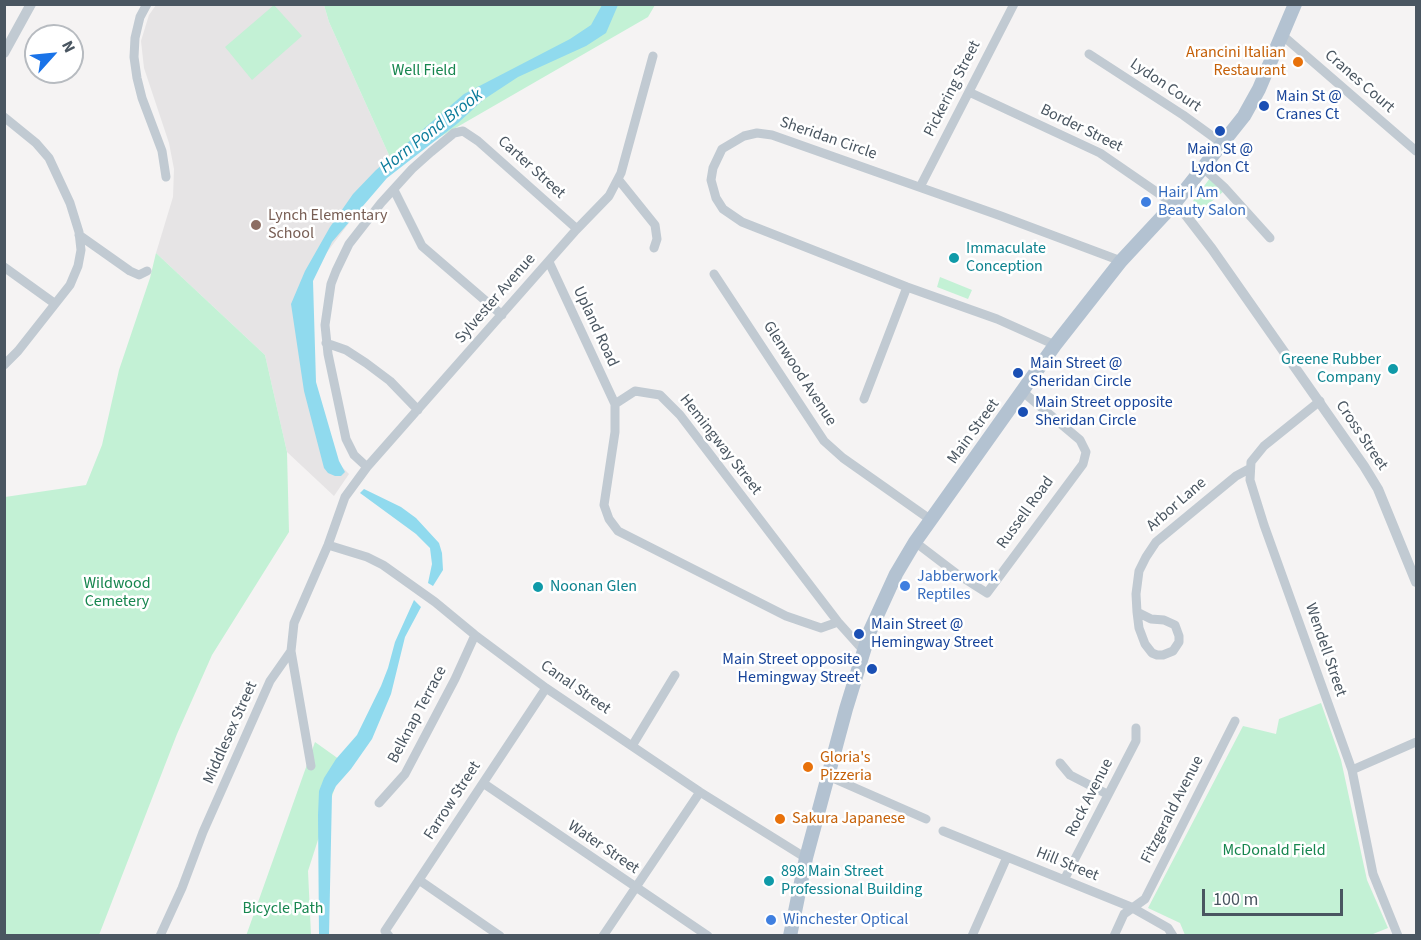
<!DOCTYPE html>
<html>
<head>
<meta charset="utf-8">
<style>
	body { margin:0 }
	#map { position:relative; width:1421px; height:940px; overflow:hidden; background:#f5f3f3; font-family:"Source Sans 3",sans-serif }
	canvas { display:block }
	.frame { position:absolute; inset:0; border:6px solid #4a5661; pointer-events:none }
	.north { position:absolute; left:24px; top:24px; width:60px; height:60px; box-sizing:border-box; background:#fff; border:2px solid #b7bbc0; border-radius:50%; rotate:63deg; font-size:16px; font-weight:700; line-height:24px; text-align:center; color:#4a5661 }
	.north::after { content:''; display:block; margin:auto; width:21px; height:27px; background:#1a73e8; clip-path:polygon(50% 0,100% 100%,50% 72%,0 100%) }
	.scale { position:absolute; left:1202px; top:889px; width:141px; height:27px; box-sizing:border-box; border:3px solid #4a5661; border-top:0; padding-left:8px; font-size:18px; line-height:21px; white-space:nowrap; color:#4a5661; -webkit-text-stroke:4px #fff; paint-order:stroke }
</style>
</head>
<body>
<div id="map">
<canvas width="1421" height="940"></canvas>
<div class="frame"></div>
<div class="north">N</div>
<div class="scale">100 m</div>
</div>
<script>
const g = document.querySelector('canvas').getContext('2d');
g.lineJoin = 'round';
function paint(path, color) {
  g.fillStyle = color;
  g.fill(path, 'evenodd');
}
function shape(rows) {
  const path = new Path2D();
  for (const r of rows) {
    path.moveTo(r[0], r[1]);
    for (let i = 2; i < r.length; i += 2) path.lineTo(r[i], r[i + 1]);
  }
  return path;
}
function trace(path, color, width, dash) {
  g.strokeStyle = color;
  g.lineWidth = width;
  g.lineCap = dash ? 'butt' : 'round';
  g.setLineDash(dash || []);
  g.stroke(path);
}
function label(font, color, halo, rows, align = 'center') {
  g.font = font + ' "Source Sans 3",sans-serif';
  g.lineWidth = 5;
  g.setLineDash([]);
  g.textBaseline = 'middle';
  g.strokeStyle = halo;
  g.fillStyle = color;
  for (const [text, x, y, turn = 0] of rows) {
    g.save();
    g.translate(x, y);
    g.rotate((+turn || 0) * Math.PI / 180);
    g.textAlign = isNaN(turn) ? turn : align;
    if (halo) g.strokeText(text, 0, 0);
    g.fillText(text, 0, 0);
    g.restore();
  }
}
const education = shape([
	[156,5,324,5,329,22,393,164,307,279,305,350,330,455,349,474,334,496,287,452,265,355,156,253,173,197,174,169,169,143,144,68,141,41,149,15]
]);
const green = shape([
	[274,5,302,36,252,80,225,47],
	[324,5,655,5,648,17,393,164,329,22],
	[1210,178,1224,191,1198,213,1193,201],
	[156,253,265,355,287,452,289,532,212,655,177,734,99,935,5,935,5,497,86,485,102,445,119,370,150,278],
	[940,277,972,290,968,299,937,287],
	[1321,703,1341,760,1367,880,1388,928,1368,936,1185,935,1180,923,1148,908,1243,726,1276,734,1279,719],
	[315,742,343,762,308,871,311,935,246,936]
]);
const water = shape([
	[602,5,618,5,606,33,586,46,518,77,483,100,458,123,387,178,332,242,313,281,316,382,339,461,345,472,341,476,335,476,328,473,324,468,304,391,291,304,305,271,330,227,353,194,376,170,464,94,570,39,591,25],
	[364,489,401,507,416,518,439,543,442,553,443,570,433,586,428,583,432,564,430,548,416,534,360,493],
	[414,600,421,607,405,637,391,694,372,739,351,769,336,786,332,794,329,935,319,935,318,815,319,791,324,778,336,759,357,735,381,686,388,668,395,642]
]);
const minor = shape([
	[147,4,140,17,135,38,134,57,137,78,142,98,162,151,166,177],
	[1282,35,1416,151],
	[1089,54,1183,115,1223,144],
	[969,92,1100,153,1174,204],
	[4,117,36,143,49,158,70,203,79,232,81,250,78,266,70,285,18,351,4,365],
	[1203,168,1224,187,1270,238],
	[618,179,655,225,657,239,654,248],
	[920,187,1014,4],
	[394,190,422,246,502,315],
	[79,235,130,271,139,275,147,271],
	[549,262,615,404,615,432,604,505,609,519,618,531,786,616,821,628,838,622],
	[4,267,54,303],
	[714,274,824,441,843,458,931,520],
	[326,343,346,350,366,363,390,381,418,410],
	[1055,345,997,319,907,287,742,222,723,209,716,198,711,180,713,168,722,149,744,136,757,133,772,135,1001,216,1121,261],
	[864,399,907,287],
	[1320,401,1264,446,1251,462,1250,480,1264,525,1352,770,1373,874,1398,936],
	[615,404,635,391,660,395,680,415,838,622,864,651],
	[367,467,354,455,346,439,328,354,325,325,331,284,336,271,349,244,381,203,412,169,431,152,454,133,463,131,478,141,577,229],
	[915,542,957,574,987,593,1083,464,1086,452,1080,440,1023,392],
	[328,545,367,557,383,565,435,602,475,635,546,688,700,792,806,858],
	[1137,612,1151,619,1164,620,1175,625,1179,636,1179,642,1173,651,1163,655,1157,655,1152,653,1145,644,1139,628,1137,612,1136,594,1139,571,1146,557,1156,542,1236,476,1249,469],
	[291,651,311,766],
	[632,746,675,675],
	[1060,763,1070,775,1107,794],
	[1352,770,1416,742],
	[828,776,926,819],
	[483,783,708,936],
	[379,803,405,774,455,679,475,635],
	[943,831,1131,907,1168,928,1173,936],
	[419,880,500,936],
	[1064,880,1136,741,1136,728],
	[160,936,182,888,203,832,270,681,291,651,294,623,328,545,345,497,367,467,576,230,609,196,621,173,653,56],
	[389,936,385,931,546,688],
	[603,936,700,792],
	[972,936,1007,857],
	[1114,936,1124,914,1145,899,1235,721]
]);
const tertiary = shape([
	[4,53,31,4],
	[1174,204,1185,214,1212,249,1364,466,1378,489,1416,582]
]);
const primary = shape([
	[790,936,806,858,846,709,870,631,896,574,915,542,1055,345,1121,261,1174,204,1244,116,1259,89,1295,4]
]);
const markers = [
	[1298,62,6,"#e8710a"],
	[1264,106,6,"#1a4fb4"],
	[1220,131,6,"#1a4fb4"],
	[1146,202,6,"#3f7fe0"],
	[256,225,6,"#8d6e63"],
	[954,258,6,"#0f9aa8"],
	[1393,369,6,"#0f9aa8"],
	[1018,373,6,"#1a4fb4"],
	[1023,412,6,"#1a4fb4"],
	[905,586,6,"#3f7fe0"],
	[538,587,6,"#0f9aa8"],
	[859,634,6,"#1a4fb4"],
	[872,669,6,"#1a4fb4"],
	[808,767,6,"#e8710a"],
	[780,819,6,"#e8710a"],
	[769,881,6,"#0f9aa8"],
	[771,920,6,"#3f7fe0"]
];
const foodNames = [
	["Arancini Italian",1286,53,"right"],
	["Restaurant",1286,71,"right"],
	["Gloria's",820,758],
	["Pizzeria",820,776],
	["Sakura Japanese",792,819]
];
const parkNames = [
	["Well Field",424,71],
	["Wildwood",117,584],
	["Cemetery",117,602],
	["McDonald Field",1274,851],
	["Bicycle Path",283,909]
];
const streetNames = [
	["Cranes Court",1359,82,41],
	["Lydon Court",1165,86,34],
	["Pickering Street",953,89,-63],
	["Border Street",1081,129,26],
	["Sheridan Circle",828,139,19],
	["Carter Street",531,168,42],
	["Sylvester Avenue",496,299,-49],
	["Upland Road",595,327,65],
	["Glenwood Avenue",799,374,57],
	["Main Street",974,432,-54],
	["Cross Street",1361,436,56],
	["Hemingway Street",720,445,52],
	["Arbor Lane",1177,505,-41],
	["Russell Road",1026,513,-54],
	["Wendell Street",1325,650,71],
	["Canal Street",575,688,35],
	["Belknap Terrace",418,715,-62],
	["Middlesex Street",231,733,-66],
	["Rock Avenue",1090,798,-63],
	["Farrow Street",453,801,-57],
	["Fitzgerald Avenue",1173,810,-63],
	["Water Street",603,848,34],
	["Hill Street",1067,865,22]
];
const transitNames = [
	["Main St @",1276,97],
	["Cranes Ct",1276,115],
	["Main St @",1220,150,"center"],
	["Lydon Ct",1220,168,"center"],
	["Main Street @",1030,364],
	["Sheridan Circle",1030,382],
	["Main Street opposite",1035,403],
	["Sheridan Circle",1035,421],
	["Main Street @",871,625],
	["Hemingway Street",871,643],
	["Main Street opposite",860,660,"right"],
	["Hemingway Street",860,678,"right"]
];
const shopNames = [
	["Hair I Am",1158,193],
	["Beauty Salon",1158,211],
	["Jabberwork",917,577],
	["Reptiles",917,595],
	["Winchester Optical",783,920]
];
const educationNames = [
	["Lynch Elementary",268,216],
	["School",268,234]
];
const cultureNames = [
	["Immaculate",966,249],
	["Conception",966,267],
	["Greene Rubber",1381,360,"right"],
	["Company",1381,378,"right"],
	["Noonan Glen",550,587],
	["898 Main Street",781,872],
	["Professional Building",781,890]
];
const waterNames = [
	["Horn Pond Brook",432,132,-38]
];
paint(education, '#e6e4e5');
paint(green, '#c3f1d5');
paint(water, '#90daee');
trace(minor, '#c1cad2', 9);
trace(tertiary, '#c1cad2', 10);
trace(primary, '#b3c2d1', 14);
for (const [x, y, r, color] of markers) {
  const dot = new Path2D();
  dot.arc(x, y, r, 0, 2 * Math.PI);
  g.fillStyle = color;
  g.fill(dot);
  trace(dot, '#fff', 2);
}
label('16px', '#c56008', '#fff', foodNames, 'left');
label('16px', '#17864f', '#fff', parkNames);
label('16px', '#4a5661', '#fff', streetNames);
label('16px', '#164399', '#fff', transitNames, 'left');
label('16px', '#366cbe', '#fff', shopNames, 'left');
label('16px', '#785e54', '#fff', educationNames, 'left');
label('16px', '#0d838f', '#fff', cultureNames, 'left');
label('italic 18px', '#0c7c9b', '#fff', waterNames);
</script>
</body>
</html>
